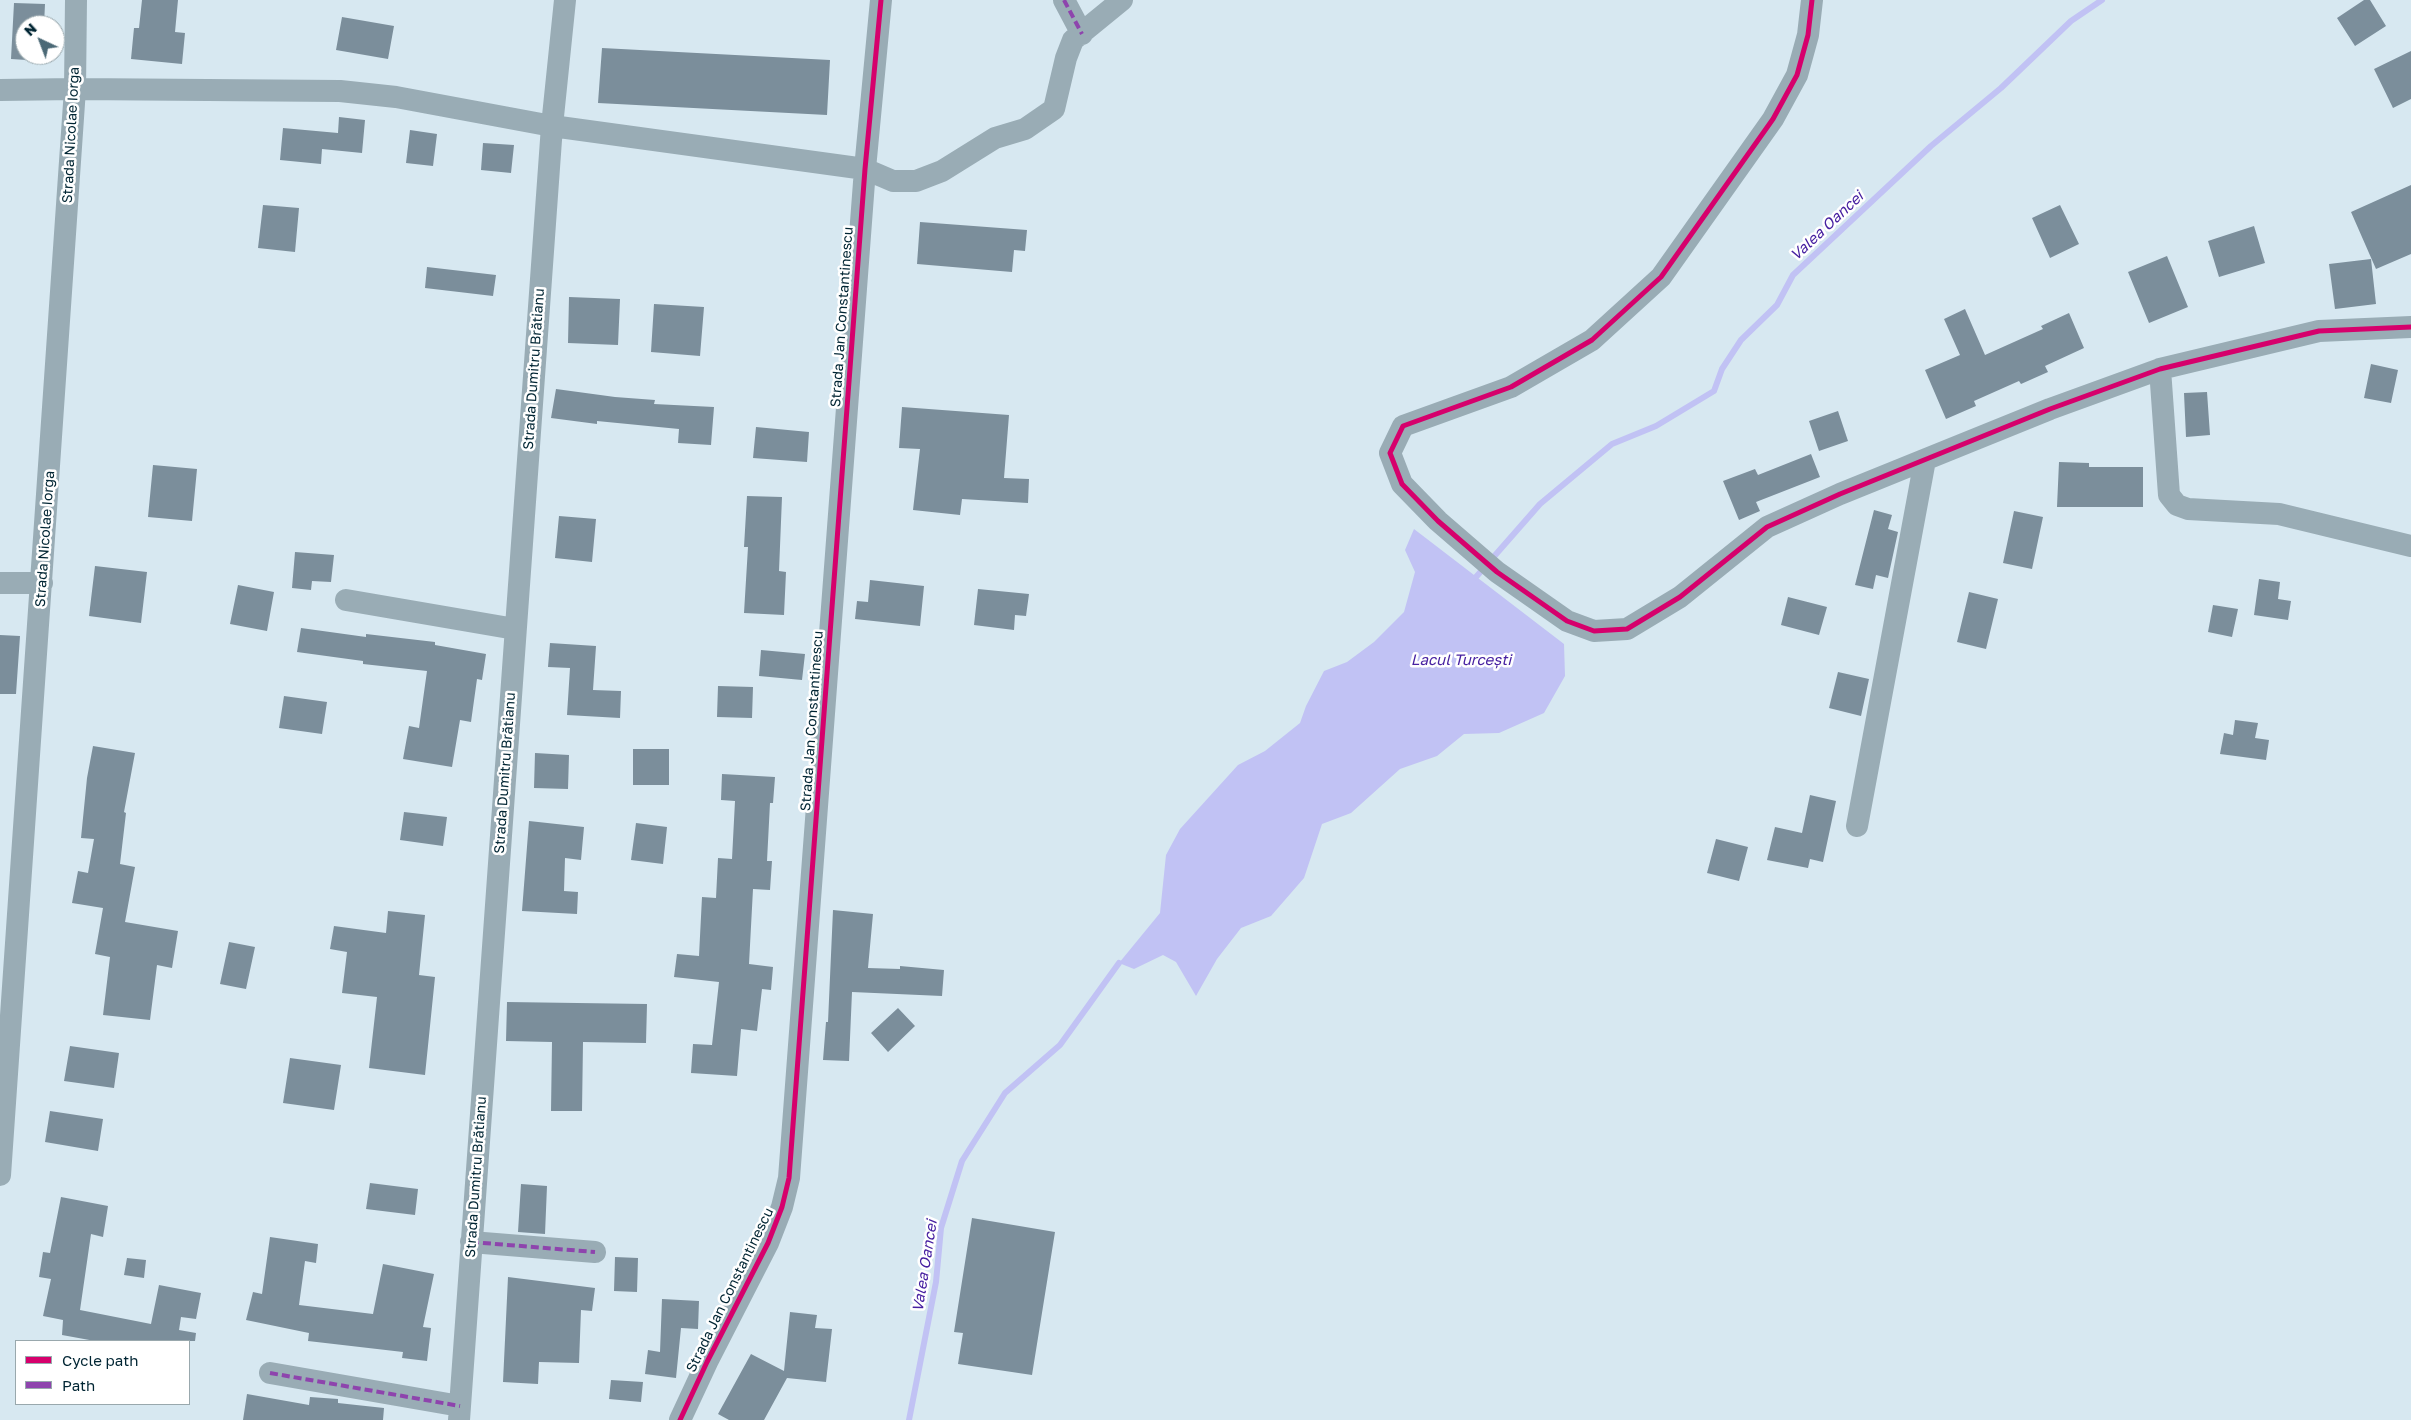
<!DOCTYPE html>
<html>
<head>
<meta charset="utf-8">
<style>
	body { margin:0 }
	#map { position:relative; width:2411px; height:1420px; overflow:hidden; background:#d7e8f1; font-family:"Golos Text",sans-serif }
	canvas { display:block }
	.legend { position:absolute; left:15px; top:1340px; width:175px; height:65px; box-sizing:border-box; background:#fff; border:1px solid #99a8ad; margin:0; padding:6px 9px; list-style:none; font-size:15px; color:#002533 }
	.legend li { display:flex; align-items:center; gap:10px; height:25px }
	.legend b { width:25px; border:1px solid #99a8ad }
	.north { position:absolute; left:15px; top:15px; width:50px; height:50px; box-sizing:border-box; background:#fff; border:1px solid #99a8ad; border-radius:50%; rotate:317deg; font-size:14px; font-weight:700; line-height:20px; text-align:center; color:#002533 }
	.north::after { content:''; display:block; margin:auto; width:18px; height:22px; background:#4b6976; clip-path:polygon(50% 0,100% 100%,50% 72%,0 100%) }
</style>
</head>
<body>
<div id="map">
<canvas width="2411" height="1420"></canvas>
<ul class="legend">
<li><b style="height:6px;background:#d6006c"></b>Cycle path</li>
<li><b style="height:6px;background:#8e44ad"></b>Path</li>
</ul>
<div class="north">N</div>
</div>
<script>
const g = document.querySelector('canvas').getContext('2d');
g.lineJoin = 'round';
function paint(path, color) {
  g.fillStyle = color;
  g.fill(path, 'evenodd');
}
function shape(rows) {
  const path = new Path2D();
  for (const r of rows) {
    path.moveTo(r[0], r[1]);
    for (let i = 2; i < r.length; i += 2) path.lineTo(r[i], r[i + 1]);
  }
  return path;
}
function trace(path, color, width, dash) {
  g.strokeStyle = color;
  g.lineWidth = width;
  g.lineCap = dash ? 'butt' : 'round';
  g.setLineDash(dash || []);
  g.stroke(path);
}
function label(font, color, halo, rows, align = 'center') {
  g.font = font + ' "Golos Text",sans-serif';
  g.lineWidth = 5;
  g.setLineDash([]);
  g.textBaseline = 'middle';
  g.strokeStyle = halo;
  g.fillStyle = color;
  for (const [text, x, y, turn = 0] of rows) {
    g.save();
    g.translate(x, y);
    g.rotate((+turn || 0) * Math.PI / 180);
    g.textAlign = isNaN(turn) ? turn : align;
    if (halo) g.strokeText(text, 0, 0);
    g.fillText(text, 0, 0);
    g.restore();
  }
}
const water = shape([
	[1414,529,1564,644,1565,676,1544,713,1499,733,1464,734,1437,756,1400,769,1351,813,1322,824,1304,878,1271,916,1241,928,1217,959,1196,996,1176,962,1163,955,1134,969,1119,963,1160,913,1166,855,1180,829,1238,765,1265,751,1300,723,1306,706,1324,671,1347,662,1374,642,1404,612,1415,572,1405,550]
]);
const stream = shape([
	[1476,577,1540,504,1612,444,1656,426,1714,391,1722,369,1741,340,1777,305,1793,275,1931,146,2001,88,2071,21,2102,0],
	[909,1420,936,1282,941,1228,962,1161,1005,1093,1060,1045,1119,963]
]);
const building = shape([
	[142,0,178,0,175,32,185,33,182,64,131,59,134,28,139,28],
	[2364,0,2370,0,2386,26,2355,46,2337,18],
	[14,3,45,4,44,25,25,25,25,55,43,55,42,61,11,59],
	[342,17,394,26,388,59,336,50],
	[602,48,830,60,827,115,598,103],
	[2411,51,2411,99,2393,108,2374,69],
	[339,117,365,120,362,153,322,149,321,164,280,160,283,128,338,133],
	[410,130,437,134,433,166,406,163],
	[483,143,514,145,511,173,481,170],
	[2411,185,2411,254,2376,269,2351,212],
	[263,205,299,208,295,252,258,248],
	[2060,205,2079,244,2050,258,2032,218],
	[920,222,1027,230,1025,251,1014,250,1012,272,917,264],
	[2254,226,2265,263,2219,277,2208,241],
	[2167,256,2188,307,2149,323,2128,272],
	[2371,259,2376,304,2335,309,2329,264],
	[427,267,496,275,493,296,425,288],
	[569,297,620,299,618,345,568,343],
	[654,304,704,307,700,356,651,352],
	[1965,309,1985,355,2043,329,2041,326,2069,313,2084,348,2045,366,2048,372,2021,384,2019,381,1974,401,1976,406,1946,419,1925,370,1960,355,1944,319],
	[2371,364,2398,370,2391,403,2364,398],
	[556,389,615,397,655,400,654,404,714,407,711,445,678,443,679,429,597,421,597,424,551,418],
	[2207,392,2210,435,2186,437,2184,393],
	[902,407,1009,415,1004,478,1029,479,1028,503,962,499,960,515,913,510,920,449,899,448],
	[1838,411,1848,441,1819,451,1809,421],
	[756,427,809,432,807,462,753,458],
	[1811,454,1820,477,1756,502,1760,511,1739,520,1723,481,1755,469,1758,475],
	[2059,462,2089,463,2089,467,2143,467,2143,507,2057,507],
	[153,465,197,469,192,521,148,517],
	[747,496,782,497,779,571,786,572,784,615,744,613,748,547,744,547],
	[1874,510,1892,515,1888,529,1898,532,1888,578,1876,575,1873,589,1855,585],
	[2014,511,2043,517,2032,569,2003,563],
	[559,516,596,519,592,562,555,558],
	[295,552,334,555,331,582,312,581,311,590,292,588],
	[95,566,147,572,141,623,89,616],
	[2259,579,2280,582,2278,599,2291,601,2288,620,2254,615],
	[870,580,924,586,920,626,855,619,857,601,868,602],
	[238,585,274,592,267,631,230,624],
	[978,589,1029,594,1026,616,1015,615,1014,630,974,625],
	[1969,592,1998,599,1986,649,1957,642],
	[1788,597,1827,607,1819,635,1781,625],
	[2213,605,2238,609,2232,637,2208,632],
	[301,628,366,637,366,634,435,642,435,645,486,654,482,680,477,679,471,722,460,720,452,767,403,759,409,726,419,728,427,671,363,664,363,661,297,652],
	[0,635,20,636,16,694,0,694],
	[550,643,596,646,593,690,621,691,620,718,567,715,570,668,548,667],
	[761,650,805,654,802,680,759,676],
	[1838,672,1869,679,1861,716,1829,708],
	[718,686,753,687,752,718,717,717],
	[284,696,327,702,322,734,279,728],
	[2235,720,2258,723,2255,738,2269,740,2266,760,2220,754,2224,733,2233,735],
	[93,746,135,753,124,812,126,813,120,864,135,867,125,922,178,931,172,968,157,965,150,1020,103,1015,110,957,95,954,103,908,72,903,78,871,88,873,94,839,81,838,87,778],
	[633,749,669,749,669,785,633,785],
	[535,753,569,755,568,789,534,788],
	[722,774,775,777,773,803,770,803,767,861,772,861,770,890,753,889,749,964,773,967,771,990,762,989,757,1031,741,1029,737,1076,691,1073,693,1044,712,1045,719,982,674,977,677,954,699,956,702,897,716,898,718,858,732,859,735,801,721,800],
	[1810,795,1836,801,1823,862,1810,859,1808,868,1767,860,1775,827,1802,833],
	[404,812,447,817,443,846,400,840],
	[529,821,584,827,581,860,565,858,564,891,578,892,577,914,522,911],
	[636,823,667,827,663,864,631,860],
	[1716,839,1748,847,1739,881,1707,873],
	[833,910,873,914,868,968,900,969,900,966,944,970,942,996,852,992,849,1061,823,1060,826,1022,828,1022],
	[388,911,425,915,419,975,435,977,425,1075,369,1068,377,997,342,993,347,952,330,949,334,926,386,933],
	[229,942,255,947,246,989,220,984],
	[507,1002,647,1004,646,1043,583,1042,582,1111,551,1111,552,1042,506,1041],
	[898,1008,915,1026,888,1052,871,1033],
	[70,1046,119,1053,114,1088,64,1081],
	[290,1058,341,1065,334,1110,283,1103],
	[50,1111,103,1119,98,1151,45,1142],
	[370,1183,418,1189,415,1215,366,1209],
	[521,1184,547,1186,545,1234,518,1232],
	[61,1197,108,1206,103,1237,91,1234,80,1310,151,1324,159,1285,201,1293,196,1319,181,1317,179,1330,196,1333,195,1341,95,1341,62,1335,63,1320,43,1316,51,1279,39,1277,43,1252,50,1253],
	[972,1218,1055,1232,1032,1375,958,1364,963,1333,954,1332],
	[270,1237,318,1244,316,1263,305,1261,299,1305,373,1314,383,1264,434,1274,423,1327,431,1328,427,1361,402,1358,403,1352,308,1341,309,1333,246,1320,253,1292,262,1294],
	[615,1257,638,1258,637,1292,614,1291],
	[127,1258,146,1260,144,1278,124,1275],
	[508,1277,595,1288,592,1311,581,1310,579,1363,539,1362,538,1384,503,1382],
	[662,1299,699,1301,698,1329,681,1328,676,1378,645,1374,648,1350,660,1352],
	[790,1312,817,1315,815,1328,832,1329,826,1382,787,1378,764,1420,729,1420,718,1414,751,1354,784,1371],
	[611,1380,643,1382,641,1402,609,1399],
	[247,1394,309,1405,310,1397,338,1399,338,1403,384,1408,383,1420,243,1420]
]);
const minor = shape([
	[1064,0,1082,34],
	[1812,0,1808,35,1797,75,1773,119,1661,277,1592,340,1511,387,1403,426,1390,453,1402,484,1438,521,1497,572,1567,621,1594,631,1627,629,1680,597,1767,527,1840,494,2050,409,2160,369,2319,331,2411,327],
	[0,90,75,89,340,91,396,97,552,126,865,169,893,181,916,181,942,171,995,138,1025,129,1054,109,1066,58,1073,40,1122,0],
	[2160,369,2169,495,2177,505,2188,509,2279,514,2411,546],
	[0,583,42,583],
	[346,600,515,629],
	[1857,826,1925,460],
	[0,1175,75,89,76,0],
	[471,1242,595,1252],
	[270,1373,460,1406],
	[459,1420,552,126,565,0],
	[680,1420,707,1362,768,1243,782,1207,789,1178,865,169,881,0]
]);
const quiet = shape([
	[1064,0,1082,34],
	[471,1242,595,1252],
	[270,1373,460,1406]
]);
const cycleway = shape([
	[1812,0,1808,35,1797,75,1773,119,1661,277,1592,340,1511,387,1403,426,1390,453,1402,484,1438,521,1497,572,1567,621,1594,631,1627,629,1680,597,1767,527,1840,494,2050,409,2160,369,2319,331,2411,327],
	[680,1420,707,1362,768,1243,782,1207,789,1178,865,169,881,0]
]);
const streetNames = [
	["Strada Nicolae Iorga",71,135,-87],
	["Strada Jan Constantinescu",842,317,-86],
	["Strada Dumitru Brătianu",534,369,-86],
	["Strada Nicolae Iorga",45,539,-86],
	["Strada Jan Constantinescu",812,721,-86],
	["Strada Dumitru Brătianu",505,773,-86],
	["Strada Dumitru Brătianu",476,1177,-86],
	["Strada Jan Constantinescu",730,1290,-64]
];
const waterNames = [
	["Valea Oancei",1827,226,-43],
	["Lacul Turcești",1461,660],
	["Valea Oancei",925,1266,-81]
];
paint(water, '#c1c2f4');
trace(stream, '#c1c2f4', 6);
paint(building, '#7b8e9b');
trace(minor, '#99acb5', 22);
trace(quiet, '#8e44ad', 4, [8, 4]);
trace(cycleway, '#d6006c', 5);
label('14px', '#002533', '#fff', streetNames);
label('italic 15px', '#4721a1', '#fff', waterNames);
</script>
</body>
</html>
